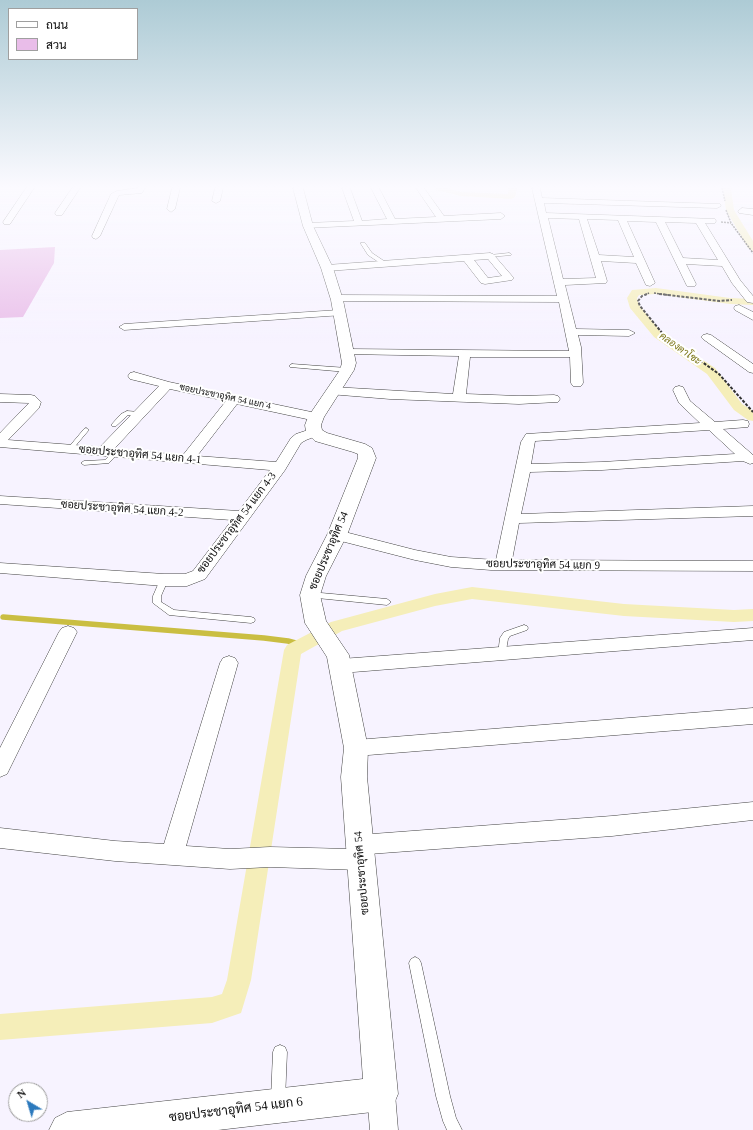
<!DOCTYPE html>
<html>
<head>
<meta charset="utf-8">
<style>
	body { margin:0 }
	#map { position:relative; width:753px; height:1130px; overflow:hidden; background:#f7f3ff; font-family:"Times New Roman",Sarabun,serif }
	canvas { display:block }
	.legend { position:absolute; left:8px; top:8px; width:130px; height:52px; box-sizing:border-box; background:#fff; border:1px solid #9f9f9f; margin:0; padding:5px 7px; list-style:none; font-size:12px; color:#101010 }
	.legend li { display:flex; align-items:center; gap:8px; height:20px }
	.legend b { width:20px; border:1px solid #9f9f9f }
	.north { position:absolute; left:8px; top:1082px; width:40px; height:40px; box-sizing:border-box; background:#fff; border:1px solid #9f9f9f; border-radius:50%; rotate:322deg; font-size:11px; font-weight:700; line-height:16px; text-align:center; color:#101010 }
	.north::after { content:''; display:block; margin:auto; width:14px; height:18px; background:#2b79bd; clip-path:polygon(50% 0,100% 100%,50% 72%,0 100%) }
</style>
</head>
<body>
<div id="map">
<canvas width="753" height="1130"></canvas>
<ul class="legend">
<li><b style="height:5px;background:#fff"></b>ถนน</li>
<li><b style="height:11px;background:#e9bde9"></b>สวน</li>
</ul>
<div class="north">N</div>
</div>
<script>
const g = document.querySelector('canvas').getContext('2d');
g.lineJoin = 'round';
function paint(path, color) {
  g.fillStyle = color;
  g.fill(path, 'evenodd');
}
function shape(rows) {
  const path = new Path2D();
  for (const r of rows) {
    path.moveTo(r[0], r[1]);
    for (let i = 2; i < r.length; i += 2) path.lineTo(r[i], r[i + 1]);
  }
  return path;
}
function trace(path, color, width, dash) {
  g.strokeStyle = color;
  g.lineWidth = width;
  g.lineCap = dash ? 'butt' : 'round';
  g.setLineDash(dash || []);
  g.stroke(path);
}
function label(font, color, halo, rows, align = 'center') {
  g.font = font + ' "Times New Roman",Sarabun,serif';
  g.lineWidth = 4;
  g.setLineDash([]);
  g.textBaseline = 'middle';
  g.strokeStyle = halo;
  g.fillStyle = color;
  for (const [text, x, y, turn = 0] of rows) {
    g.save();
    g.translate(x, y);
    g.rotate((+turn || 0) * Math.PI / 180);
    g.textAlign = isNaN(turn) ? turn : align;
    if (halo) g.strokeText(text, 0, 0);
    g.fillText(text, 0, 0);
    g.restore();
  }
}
const green = shape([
	[55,247,54,263,23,317,0,318,0,250]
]);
const stream = shape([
	[3,617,264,638,288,641,303,645]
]);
const canal = shape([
	[435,188,446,188,461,192,508,194,509,188,517,188,515,197,511,199,461,196,436,190,435,188],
	[723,188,731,188,734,210,753,241,753,251,748,248,726,210,723,188],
	[656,288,730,298,753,299,753,305,730,304,656,294,639,295,637,298,639,305,662,333,715,368,742,404,753,411,753,421,748,420,734,410,707,374,654,337,630,308,627,298,632,290,656,288],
	[472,587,624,604,734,610,753,609,753,621,734,622,624,616,472,599,435,606,342,631,301,654,251,980,241,1013,212,1023,0,1040,0,1014,212,997,222,994,227,980,284,650,287,645,331,622,435,594,472,587]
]);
const pathFar1 = shape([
	[722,188,725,201],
	[726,210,731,223,753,253],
	[721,222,731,223],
	[654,293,668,295],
	[645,295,649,293]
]);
const path = shape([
	[647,294,642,296,638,301,640,306,663,334,719,374,753,412],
	[659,294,720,301,732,300]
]);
const service = shape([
	[361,243,365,243,372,253,387,263,387,265,383,265,368,255,361,244,361,243],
	[509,253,511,254,511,255,490,257,488,256,490,255,509,253],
	[292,364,347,368,350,370,347,372,290,367,290,365,292,364],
	[127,411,139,412,142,414,139,416,128,415,116,426,112,426,112,424,121,414,127,411],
	[86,428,89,430,88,431,72,450,68,450,68,448,84,429,86,428],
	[115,451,118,453,109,463,84,465,81,463,84,461,105,460,113,452,115,451],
	[164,577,168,580,161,596,161,602,174,610,251,617,254,618,255,620,254,622,251,623,169,615,153,603,153,596,160,580,164,577],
	[310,592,387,599,391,602,387,605,307,597,306,595,307,593,310,592],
	[524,625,527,626,528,628,527,630,510,636,508,639,505,656,499,656,498,654,500,638,504,632,524,625],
	[415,957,419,959,421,963,450,1096,456,1118,462,1130,447,1130,443,1121,436,1096,409,963,411,959,415,957],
	[280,1045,285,1047,287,1052,285,1099,283,1104,278,1106,273,1104,271,1099,273,1052,275,1047,280,1045]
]);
const minor = shape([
	[26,188,34,188,10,224,4,224,3,222,26,188],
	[72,188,80,188,62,215,56,215,55,213,72,188],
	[137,188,145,188,142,193,119,195,118,197,100,236,96,239,93,238,92,236,111,194,117,191,137,188],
	[172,188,180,188,175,209,171,212,167,209,172,188],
	[215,188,223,188,220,201,216,203,212,201,215,188],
	[342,188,350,188,362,221,387,219,371,188,379,188,395,219,436,217,416,188,424,188,444,216,501,213,505,216,501,219,305,228,304,226,305,224,308,223,354,221,342,188],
	[532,188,540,188,542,198,720,204,721,206,717,208,544,203,546,213,715,219,716,221,715,223,705,223,740,280,753,296,753,303,747,302,732,283,722,266,686,264,696,284,695,286,687,286,656,222,627,221,655,283,650,286,646,285,636,263,601,261,607,281,606,283,565,285,576,329,629,330,635,333,629,336,578,335,581,347,583,383,581,386,573,386,571,383,570,357,470,357,466,394,519,396,554,395,558,396,560,399,558,402,519,404,390,399,329,394,327,391,329,388,333,387,453,394,459,356,343,354,341,352,343,350,347,349,569,351,559,302,336,301,331,298,336,295,557,296,532,188],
	[548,218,579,219,596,278,563,279,548,218],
	[587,219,618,220,634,257,599,255,587,219],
	[665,222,696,223,718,260,683,258,665,222],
	[742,208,753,209,753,215,739,213,738,211,742,208],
	[490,253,493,254,512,276,514,278,512,280,485,284,481,283,464,261,327,271,322,268,327,265,490,253],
	[488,259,502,276,488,278,474,260,488,259],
	[739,305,753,312,753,320,735,310,734,308,735,306,739,305],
	[339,310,344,313,343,315,124,330,119,327,124,324,339,310],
	[707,334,711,335,753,364,753,373,749,372,703,339,701,337,703,335,707,334],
	[134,372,169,382,316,413,321,414,322,417,321,420,316,421,237,404,197,456,276,462,291,438,296,434,314,428,319,429,321,432,319,435,306,440,301,443,285,470,205,579,187,586,164,586,0,573,0,563,164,574,185,574,193,571,232,520,0,504,0,496,239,511,270,470,0,447,0,433,29,403,0,402,0,394,31,395,35,396,41,402,39,408,8,440,100,447,159,386,130,379,128,376,130,373,134,372],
	[170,389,226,401,183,455,114,449,170,389],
	[679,386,683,387,690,401,715,422,743,420,748,421,749,424,748,427,723,429,753,455,753,463,750,464,743,461,602,470,530,472,521,514,753,506,753,516,519,523,512,560,753,561,753,571,491,570,451,567,415,560,337,540,332,538,329,535,332,532,337,530,415,550,451,557,496,560,521,442,526,434,700,423,679,403,673,390,675,387,679,386],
	[709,430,735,454,602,462,531,464,535,441,709,430],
	[68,626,74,628,77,632,7,774,0,777,0,748,59,632,62,628,68,626],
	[753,628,753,640,341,673,335,671,332,666,335,661,341,659,753,628],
	[229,656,235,658,238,663,186,846,230,849,270,847,350,849,348,845,351,838,359,835,612,816,753,802,753,820,612,836,369,854,371,860,368,867,360,870,270,867,230,869,115,861,0,848,0,828,115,841,164,844,220,663,223,658,229,656],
	[753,708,753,724,356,756,349,754,346,748,349,742,356,740,753,708],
	[381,1080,391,1084,395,1094,398,1130,370,1130,367,1094,371,1084,381,1080]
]);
const tertiary = shape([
	[293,188,303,188,313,226,333,268,343,300,356,363,354,370,324,417,321,425,322,430,327,433,365,444,372,448,376,458,347,535,326,576,320,595,326,621,349,655,368,748,367,777,398,1094,393,1106,381,1111,218,1130,49,1130,55,1118,67,1112,363,1079,341,777,344,748,327,657,305,623,300,595,306,576,327,535,358,458,358,454,353,452,315,441,306,432,305,425,308,417,340,370,342,363,331,300,321,268,303,226,293,188]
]);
const farStreetnames = [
	["ซอยประชาอุทิศ 54 แยก 4",225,397,12]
];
const farWaternames = [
	["คลองตาโซะ",680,349,35]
];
const streetNames = [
	["ซอยประชาอุทิศ 54 แยก 4-1",140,455,5],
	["ซอยประชาอุทิศ 54 แยก 4-2",122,509,4],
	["ซอยประชาอุทิศ 54 แยก 4-3",237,523,-53],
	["ซอยประชาอุทิศ 54",329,551,-67],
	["ซอยประชาอุทิศ 54 แยก 9",543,565,1],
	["ซอยประชาอุทิศ 54",362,873,-95]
];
const nearStreetnames = [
	["ซอยประชาอุทิศ 54 แยก 6",236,1110,-7]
];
paint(green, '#e9bde9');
trace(stream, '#cabe42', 5.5);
paint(canal, '#f5eeb9');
trace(service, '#434343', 1);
trace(minor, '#434343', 1);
trace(tertiary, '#434343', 1);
trace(pathFar1, '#323232', 1.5, [2, 1]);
trace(path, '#323232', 2, [3, 1.5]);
paint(service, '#fff');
paint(minor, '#fff');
paint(tertiary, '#fff');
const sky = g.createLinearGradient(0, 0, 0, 346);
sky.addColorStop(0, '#adcbd5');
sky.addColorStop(0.54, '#fbfaff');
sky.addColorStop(1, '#fbfaff00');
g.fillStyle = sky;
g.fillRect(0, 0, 753, 346);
label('9px', '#101010', '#fff', farStreetnames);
label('italic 10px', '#7c7618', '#fff', farWaternames);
label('11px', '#101010', '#fff', streetNames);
label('13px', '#101010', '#fff', nearStreetnames);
</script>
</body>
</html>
